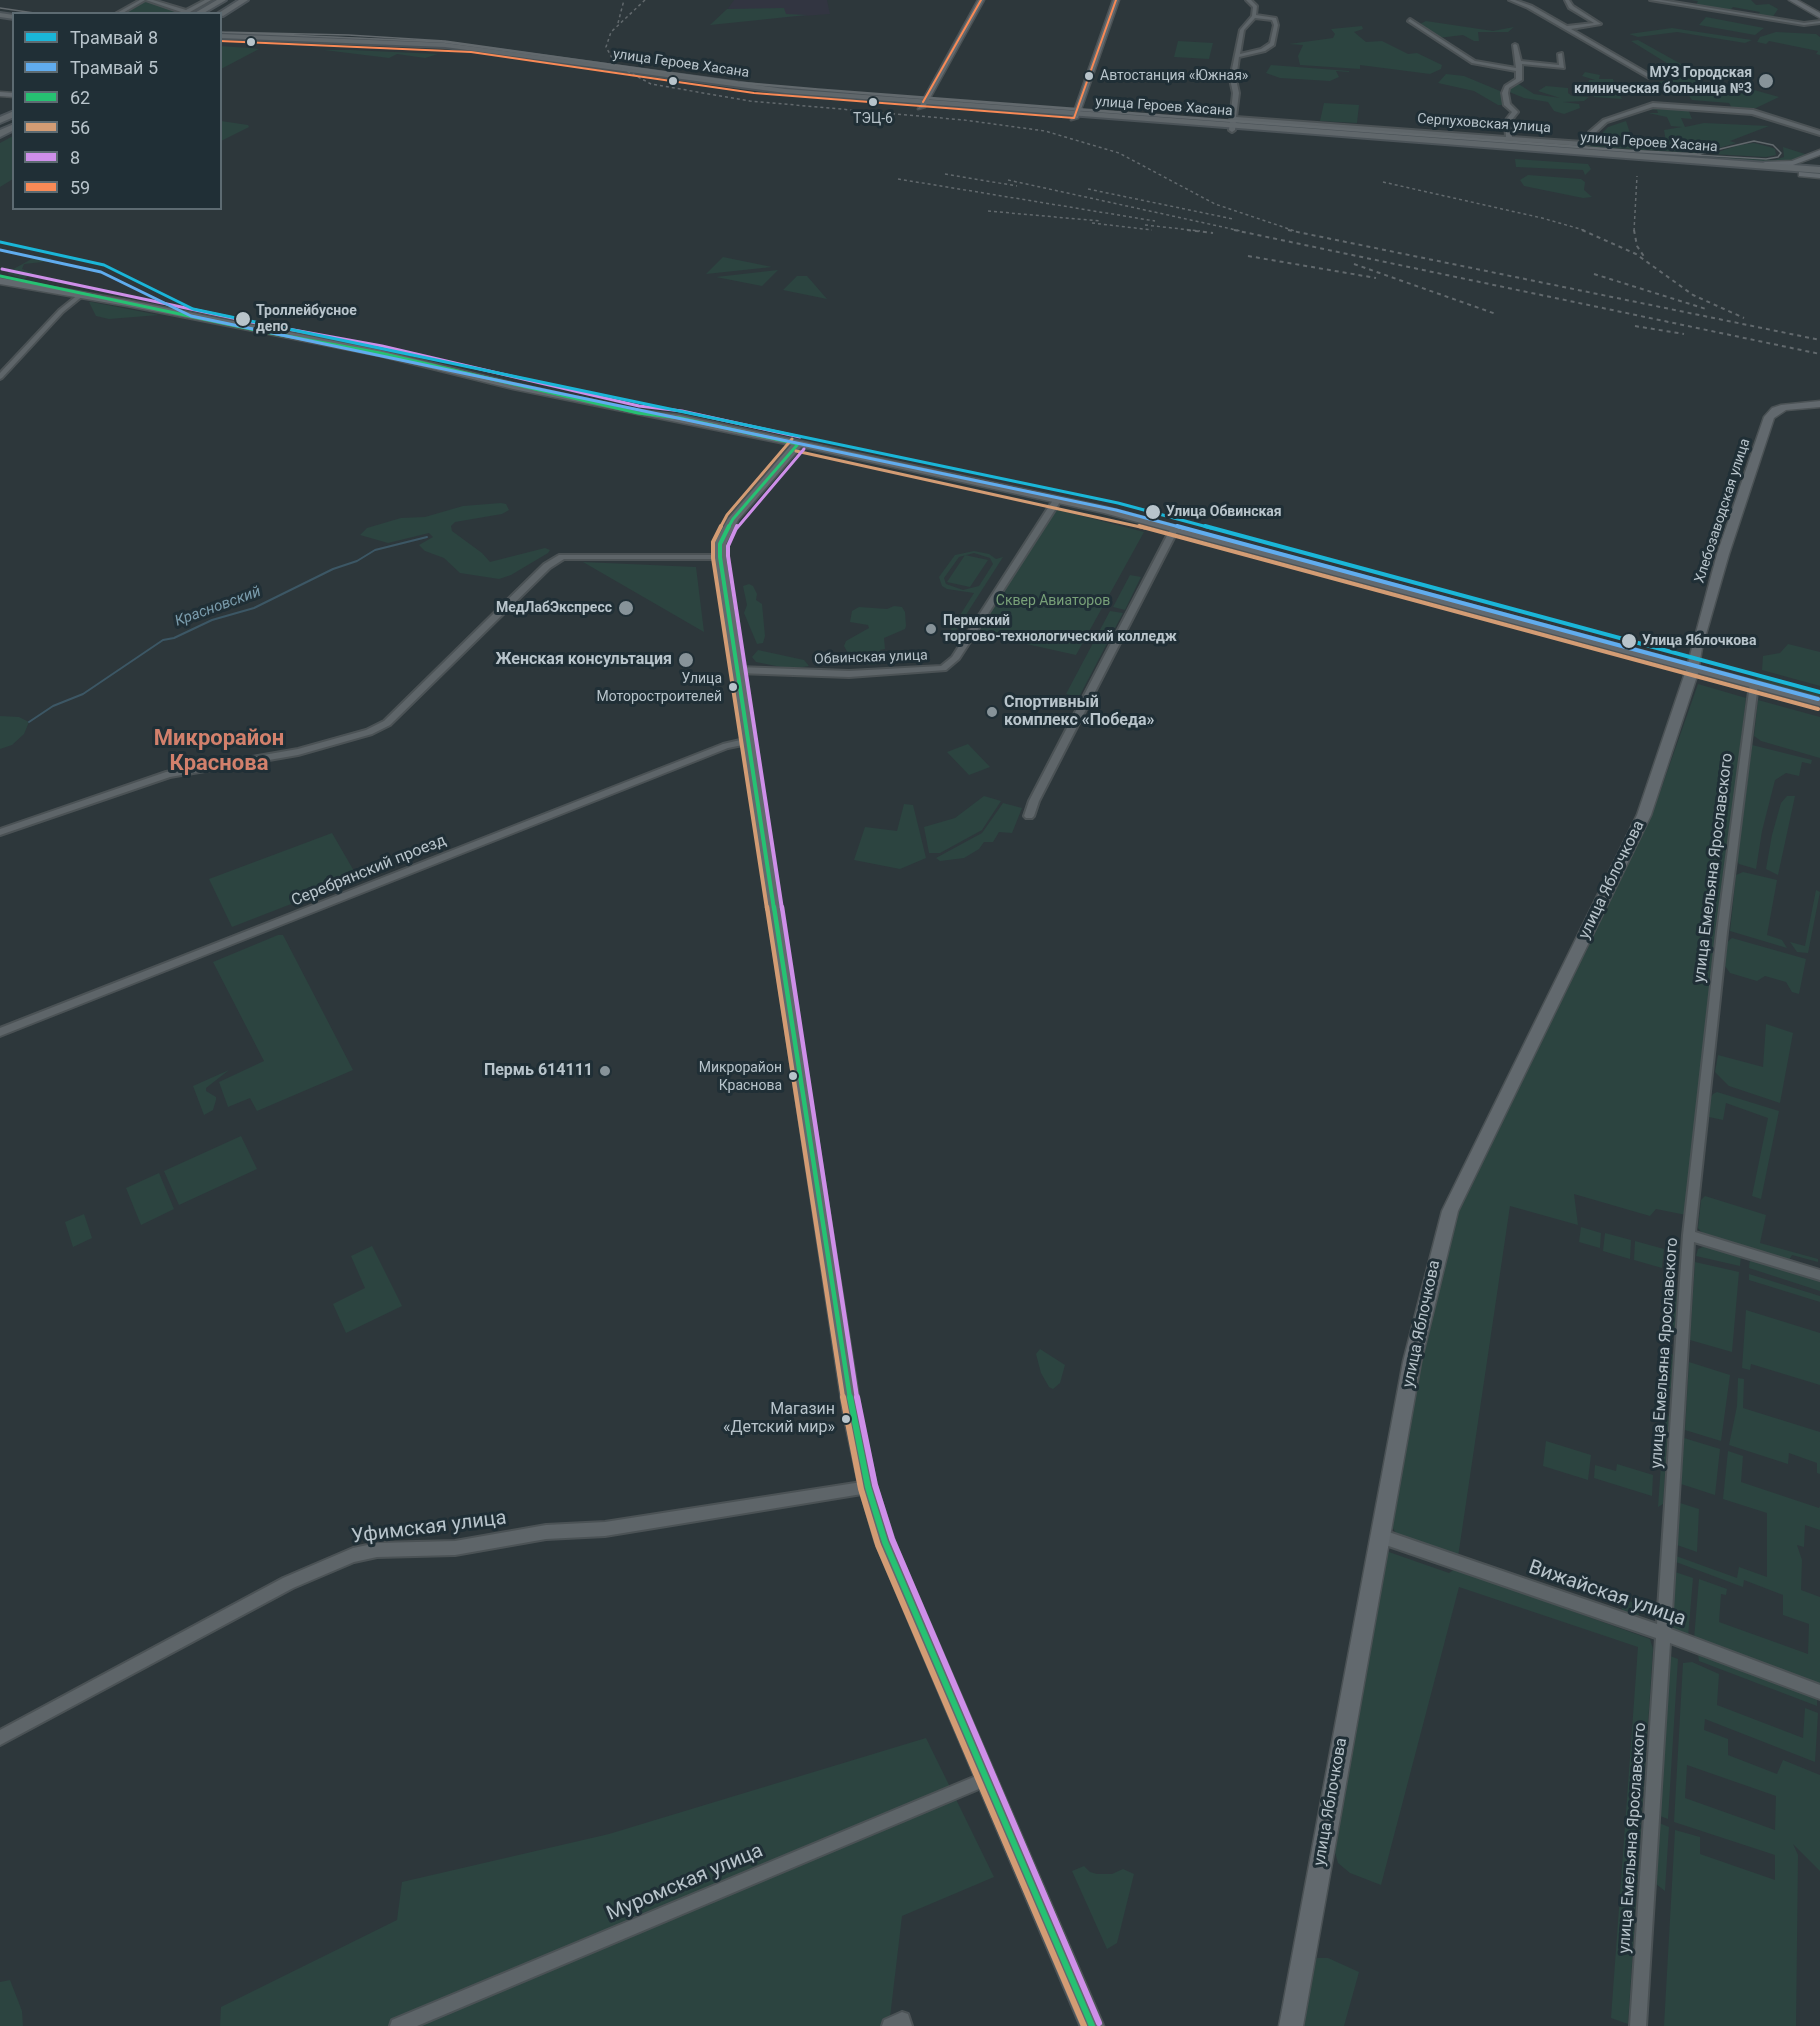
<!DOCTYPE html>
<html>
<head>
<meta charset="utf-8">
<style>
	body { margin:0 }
	#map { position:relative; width:1820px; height:2026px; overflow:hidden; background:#2d373b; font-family:Roboto,sans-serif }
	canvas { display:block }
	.legend { position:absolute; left:12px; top:12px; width:210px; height:198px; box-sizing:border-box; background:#202f36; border:2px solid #5d6b72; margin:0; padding:8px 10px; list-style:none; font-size:18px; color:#b8c4cb }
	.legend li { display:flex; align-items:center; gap:12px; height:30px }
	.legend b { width:30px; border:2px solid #5d6b72 }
</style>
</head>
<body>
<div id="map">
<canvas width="1820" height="2026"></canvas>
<ul class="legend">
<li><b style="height:8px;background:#1ab6d8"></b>Трамвай 8</li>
<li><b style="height:8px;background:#60acee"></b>Трамвай 5</li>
<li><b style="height:8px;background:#26c172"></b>62</li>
<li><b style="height:8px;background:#d39c74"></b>56</li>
<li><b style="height:8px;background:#ce8fe9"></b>8</li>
<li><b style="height:8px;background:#f98a56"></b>59</li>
</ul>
</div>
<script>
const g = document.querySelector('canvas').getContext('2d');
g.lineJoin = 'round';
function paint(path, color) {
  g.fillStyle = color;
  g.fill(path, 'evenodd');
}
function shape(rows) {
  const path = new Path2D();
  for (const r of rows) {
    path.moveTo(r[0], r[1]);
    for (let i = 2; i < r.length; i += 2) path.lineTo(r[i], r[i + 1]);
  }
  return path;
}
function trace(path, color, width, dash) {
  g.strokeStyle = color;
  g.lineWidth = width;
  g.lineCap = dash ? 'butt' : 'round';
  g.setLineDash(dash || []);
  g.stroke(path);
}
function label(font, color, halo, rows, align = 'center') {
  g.font = font + ' Roboto,sans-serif';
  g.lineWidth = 6;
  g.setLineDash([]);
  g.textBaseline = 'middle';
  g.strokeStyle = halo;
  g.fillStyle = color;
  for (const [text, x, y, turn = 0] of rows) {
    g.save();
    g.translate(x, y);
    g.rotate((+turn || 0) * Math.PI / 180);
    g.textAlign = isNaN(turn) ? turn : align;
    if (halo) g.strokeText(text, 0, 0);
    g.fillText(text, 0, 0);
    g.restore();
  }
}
const medical = shape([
	[734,0,827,0,830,14,777,18,726,11]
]);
const green = shape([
	[144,0,180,12,118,14],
	[1691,0,1751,0,1756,5,1769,4,1778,9,1772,18,1758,15,1760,12,1733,7,1730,10,1696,5,1698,1],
	[784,8,786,14,807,15,710,25,727,9],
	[1706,17,1764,28,1755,35,1699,25],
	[1426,21,1493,31,1514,27,1508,32,1478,32,1479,41,1474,41,1463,35,1438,38,1420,24],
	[1362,26,1363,29,1354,32,1366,42,1382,41,1408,54,1417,53,1442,65,1441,69,1430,74,1360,65,1360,69,1300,65,1298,56,1303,45,1289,44,1333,38,1335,34,1331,29],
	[1672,28,1752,40,1745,43,1677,32,1638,37,1629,34],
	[1776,32,1816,34,1820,37,1820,55,1816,54,1818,51,1769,41,1766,44,1757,42,1760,37],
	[1638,40,1690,69,1683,73,1631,41],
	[1178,41,1213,43,1209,59,1174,57],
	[220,46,250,48,259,49,221,69],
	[324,50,351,50,438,54,425,58,397,54,389,58],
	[1271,65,1349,71,1349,72,1336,71,1339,77,1330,81,1280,78,1266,73],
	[1585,72,1600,75,1599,79,1613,79,1616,92,1619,93,1622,99,1594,97,1588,83,1589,80,1595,80,1582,76],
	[1446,74,1464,76,1500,91,1503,105,1498,105,1474,91,1438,83],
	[1686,76,1703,80,1693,87,1705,90,1719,93,1740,86,1779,97,1756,108,1732,108,1729,103,1692,100,1686,92,1655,86,1653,83],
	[1517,83,1534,94,1560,98,1538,91,1546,86,1568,88,1568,93,1572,96,1589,97,1584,101,1563,102,1579,104,1580,108,1564,114,1554,111,1548,102,1524,98,1502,89],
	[1324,103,1359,105,1357,123,1320,121],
	[1653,106,1688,109,1692,119,1681,118,1685,127,1704,123,1769,126,1730,141,1736,143,1701,153,1578,146,1594,142,1660,147,1595,141,1608,127,1626,121,1632,139,1666,142,1664,130,1682,127,1671,126,1667,117,1648,113,1658,113,1657,110,1648,109],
	[221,121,248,125,249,127,221,141],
	[13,136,13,179,0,187,0,143],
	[1754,143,1770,147,1775,149,1776,155,1766,157,1711,154,1740,145],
	[1783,147,1808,155,1790,163,1775,164,1623,153,1774,160,1784,157],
	[1515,159,1588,164,1591,169,1585,175,1583,170,1516,167],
	[1528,175,1581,179,1585,182,1584,190,1592,197,1583,198,1524,186,1520,180],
	[37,256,51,258,52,261,24,264,22,269,33,273,24,279,8,274,8,272],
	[723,257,772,267,706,274],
	[778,270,762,286,716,277],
	[797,276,807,276,827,299,783,290],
	[89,302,92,302,159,315,109,319,96,316],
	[501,503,506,504,509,510,502,514,455,522,451,526,452,531,482,553,490,562,545,548,550,550,548,553,511,575,499,579,460,573,444,558,425,551,419,545,433,537,429,533,388,543,360,535,367,528,401,518,425,517,463,506],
	[1055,509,1144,532,1076,655,977,633],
	[974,551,989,554,996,559,1003,557,955,632,950,631,974,593,947,589,942,586,939,577,955,555],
	[974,553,990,558,993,564,979,586,963,590,946,584,944,578,959,557],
	[965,555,988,560,970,587,947,582],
	[583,562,696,567,704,632],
	[1130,575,1141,577,1125,610,1113,607],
	[749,584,753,586,757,594,756,600,762,604,765,636,763,643,757,644,744,613,747,605,743,586],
	[894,606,902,607,905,612,906,626,905,629,884,638,885,649,880,650,884,660,881,664,869,665,864,662,854,665,845,664,849,655,844,646,846,641,869,628,868,625,850,622,852,611,859,607,887,609],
	[1110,611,1123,613,1079,697,1066,694],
	[1788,644,1820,652,1820,686,1762,670,1763,656,1780,653],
	[758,650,804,660,809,666,791,669,756,662,752,657],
	[1756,677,1820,693,1820,699,1757,681],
	[1698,684,1746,698,1686,1215,1656,1209,1650,1216,1574,1194,1578,1225,1510,1206,1458,1557,1398,1536,1390,1524,1418,1364,1450,1231,1471,1180,1644,829,1660,792],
	[1758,700,1820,717,1820,758,1761,741,1754,736],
	[0,716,19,717,29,722,24,734,12,745,0,749],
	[968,744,990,767,969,775,947,752],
	[1752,745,1812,760,1811,764,1802,762,1799,776,1786,773,1775,780,1762,831,1756,869,1739,864,1737,860],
	[984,796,1001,801,982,830,940,853,929,853,924,827,955,818],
	[1787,796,1795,796,1778,875,1766,869,1772,835,1781,803],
	[1003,803,1022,808,1012,833,999,832,993,842,984,842,979,849,964,858,940,861,936,858,982,833],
	[904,804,913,805,926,858,900,869,854,860,865,827,897,831],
	[332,833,358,878,232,927,209,879],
	[1743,872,1777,880,1767,935,1782,940,1787,948,1730,931,1736,875],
	[1816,890,1820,892,1808,953,1797,952,1790,942,1805,946],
	[278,935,283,935,353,1070,257,1111,250,1098,228,1107,219,1082,264,1061,213,962],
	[1732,938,1806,959,1799,994,1792,992,1786,982,1765,976,1757,981,1730,973,1725,966,1727,942],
	[1766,1024,1793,1033,1780,1103,1729,1086,1715,1072,1718,1055,1763,1067],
	[229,1070,206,1088,206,1091,216,1097,216,1100,213,1110,204,1115,193,1086],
	[1717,1092,1779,1111,1761,1199,1752,1196,1768,1118,1726,1103,1723,1120,1709,1117,1710,1099,1713,1094],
	[241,1136,257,1169,179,1205,164,1171],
	[159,1173,174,1209,141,1225,126,1188],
	[1705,1196,1766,1215,1760,1243,1818,1259,1818,1262,1792,1255,1788,1262,1705,1236,1698,1228,1701,1200],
	[84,1214,92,1238,73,1247,65,1222],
	[1581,1227,1601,1233,1600,1248,1579,1242],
	[1605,1233,1631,1240,1630,1259,1603,1251],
	[1635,1241,1664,1249,1662,1268,1634,1260],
	[1708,1245,1741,1256,1740,1266,1696,1256,1698,1249],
	[372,1246,402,1306,346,1333,333,1304,365,1288,351,1256],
	[1750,1258,1820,1280,1820,1291,1749,1268],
	[1695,1262,1739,1272,1732,1352,1690,1340],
	[1749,1274,1820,1296,1820,1302,1749,1280],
	[1671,1281,1679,1292,1676,1331,1667,1336],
	[1746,1310,1820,1333,1820,1385,1751,1364,1750,1370,1742,1368],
	[1666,1348,1674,1356,1671,1388,1663,1392],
	[1040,1349,1065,1365,1060,1383,1053,1389,1049,1387,1041,1373,1036,1354],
	[1689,1362,1730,1375,1721,1441,1685,1430],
	[1738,1378,1744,1379,1743,1408,1820,1432,1820,1474,1817,1473,1817,1463,1789,1453,1788,1464,1729,1445,1737,1406],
	[1665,1408,1669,1417,1663,1504,1658,1507],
	[1684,1438,1720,1449,1715,1495,1681,1484],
	[1546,1441,1591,1455,1588,1480,1543,1466],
	[1728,1451,1743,1456,1741,1482,1819,1508,1820,1506,1820,1530,1805,1525,1804,1547,1797,1545,1802,1560,1801,1590,1820,1597,1820,1685,1694,1639,1699,1579,1727,1589,1726,1595,1721,1594,1719,1622,1808,1654,1809,1624,1783,1615,1783,1595,1744,1580,1743,1587,1676,1562,1676,1556,1737,1578,1739,1567,1767,1577,1767,1513,1723,1499],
	[1617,1464,1653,1475,1652,1496,1594,1478,1595,1465,1616,1471],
	[1680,1503,1699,1509,1697,1552,1677,1545],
	[1386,1551,1449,1573,1455,1569,1650,1639,1653,1649,1628,2024,1611,2018,1638,1647,1459,1587,1381,1885,1350,1873,1338,1863,1334,1849],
	[1675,1572,1693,1578,1688,1637,1671,1628],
	[1582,1586,1638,1604,1639,1619,1623,1613,1620,1601,1582,1591],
	[1698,1654,1817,1698,1817,1706,1699,1661],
	[1670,1656,1678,1659,1668,1819,1660,1816],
	[1692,1662,1719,1674,1717,1705,1803,1738,1805,1708,1818,1713,1815,1762,1705,1719,1704,1730,1728,1739,1728,1755,1777,1774,1783,1760,1820,1775,1820,1871,1793,1844,1798,1855,1796,2026,1664,2026,1675,1830,1700,1837,1700,1854,1775,1880,1775,1855,1674,1822,1683,1663],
	[1687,1765,1776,1796,1775,1830,1685,1798],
	[926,1738,994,1877,902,1916,889,2026,220,2026,221,2007,397,1920,402,1882,609,1834],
	[1659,1823,1669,1827,1665,1891,1656,1884],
	[1084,1866,1090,1872,1097,1874,1112,1874,1123,1869,1134,1874,1117,1943,1107,1949,1072,1871],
	[1317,1958,1328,1958,1359,1972,1344,2026,1301,2026,1310,1969],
	[10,1980,22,2011,23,2026,0,2026,0,1982]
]);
const stream = shape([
	[29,722,53,706,83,694,163,640,174,638,212,620,254,608,333,569,357,561,375,550,427,537]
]);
const street = shape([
	[140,0,145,0,121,14,115,14,140,0],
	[146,0,153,0,186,10,205,0,211,0,190,12,195,14,184,13,146,0],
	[1246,0,1251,0,1257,6,1256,15,1276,18,1278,25,1274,45,1265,51,1239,57,1236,79,1239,93,1236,117,1506,137,1505,121,1512,112,1504,105,1502,93,1505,86,1516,79,1516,71,1472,63,1408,21,1410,19,1475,61,1516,68,1513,45,1515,44,1517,45,1521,61,1559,65,1558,54,1562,53,1564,68,1522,64,1522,80,1509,88,1508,93,1510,104,1518,112,1511,121,1512,137,1583,142,1586,141,1589,132,1603,120,1653,103,1753,110,1820,131,1820,135,1752,114,1653,107,1607,122,1594,134,1591,143,1583,146,1236,121,1235,130,1232,132,1229,130,1233,93,1230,79,1240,30,1252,16,1253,7,1246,0],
	[1255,18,1272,20,1274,25,1270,43,1261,49,1240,54,1244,30,1255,18],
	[1509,0,1515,0,1532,6,1567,26,1594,23,1569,8,1565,0,1569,0,1573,6,1601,24,1571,29,1654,77,1649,78,1528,8,1509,0],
	[1650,0,1661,0,1804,23,1820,21,1820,23,1804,25,1650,0],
	[79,294,84,295,63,312,2,378,0,379,0,373,59,310,79,294],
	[1055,497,1062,499,959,659,946,670,849,677,738,673,734,670,738,667,849,671,941,666,952,657,1055,497],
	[1172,526,1175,526,1179,528,1039,801,1034,816,1032,818,1026,818,1024,816,1029,801,1172,526],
	[559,555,720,555,724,557,720,559,564,559,550,568,390,725,372,734,298,755,170,777,0,835,0,829,166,772,298,749,366,730,384,721,544,564,559,555],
	[1754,681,1758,684,1727,932,1695,1232,1820,1270,1820,1280,1694,1242,1671,1629,1820,1685,1820,1699,1670,1643,1646,2026,1630,2026,1656,1638,1380,1543,1375,1541,1373,1536,1375,1531,1380,1529,1657,1624,1683,1235,1717,932,1750,684,1754,681],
	[749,738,753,741,752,743,728,748,0,1036,0,1028,723,744,749,738],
	[868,1481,873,1483,875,1487,873,1491,868,1493,605,1536,546,1539,455,1555,377,1557,354,1562,293,1588,0,1745,0,1730,283,1578,353,1548,377,1543,455,1541,546,1525,605,1522,868,1481],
	[988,1771,993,1773,995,1778,993,1783,417,2026,390,2026,392,2020,988,1771],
	[902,2012,908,2014,912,2026,882,2026,884,2020,902,2012]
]);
const secondary = shape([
	[978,0,984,0,925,107,918,109,978,0],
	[1113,0,1119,0,1078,118,1071,120,1113,0],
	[1789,0,1797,0,1820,13,1820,18,1789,0],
	[0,92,14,93,14,97,0,96,0,92],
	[1820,150,1820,155,1793,165,1765,166,1761,164,1765,162,1792,161,1820,150],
	[1799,172,1820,174,1820,178,1799,176,1799,172],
	[0,278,127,300,380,350,513,383,638,410,680,415,1106,507,1688,663,1717,554,1764,417,1772,408,1781,405,1820,401,1820,407,1786,410,1774,418,1729,554,1702,648,1699,666,1820,698,1820,706,1698,673,1651,815,1458,1211,1421,1362,1303,2026,1279,2026,1403,1362,1442,1211,1637,815,1686,670,1104,513,801,447,738,520,726,544,726,557,862,1418,877,1487,895,1542,1104,2026,1080,2026,875,1542,859,1487,844,1418,714,557,714,544,728,519,791,445,513,389,380,356,127,306,0,284,0,278]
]);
const primary = shape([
	[217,0,226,0,202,14,193,14,217,0],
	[239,0,248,0,223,16,217,14,239,0],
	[0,13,14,15,14,19,0,17,0,13],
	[220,34,445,43,785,89,1820,167,1820,173,785,93,445,47,220,38,220,34],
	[14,111,14,117,0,123,0,117,14,111],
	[14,124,14,130,0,137,0,130,14,124]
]);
const tram = shape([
	[0,8,41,14],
	[220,32,348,35,445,41,738,82,818,89,1626,150,1699,154,1754,141,1773,145,1781,153,1778,157,1766,159,1626,151,907,97,738,83,444,42,220,32]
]);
const railFar1 = shape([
	[645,0,611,32,606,47,616,65,651,84,750,101,964,120,1045,131,1119,153,1215,204,1295,231],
	[618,23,624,0],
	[945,174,1017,186],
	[898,179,1155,221],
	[1008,180,1241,231],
	[1383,182,1542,218,1587,231],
	[1088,189,1233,219],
	[988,211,1100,221],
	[1092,223,1152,230],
	[1145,225,1200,231],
	[1634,231,1637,176]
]);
const rail = shape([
	[1187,230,1213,233],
	[1234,230,1820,354],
	[1288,230,1820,340],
	[1582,230,1636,254,1693,295,1744,318],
	[1634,230,1637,246,1645,258],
	[1248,256,1376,278],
	[1354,264,1496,314],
	[1594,274,1706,309],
	[1635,326,1684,334]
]);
const bus1Far3 = shape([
	[0,276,265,332,380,353,638,413,680,418,798,444],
	[728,528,733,519,798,444]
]);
const bus1Far2 = shape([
	[729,526,720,544,720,557,774,909]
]);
const bus1Far1 = shape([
	[774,907,850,1398]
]);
const bus1 = shape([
	[850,1397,868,1487,885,1542,1092,2026]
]);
const bus2Far3 = shape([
	[796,451,1145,528],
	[720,528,727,515,792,439]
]);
const bus2Far2 = shape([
	[721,526,713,542,713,558,767,909],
	[1139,526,1818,709]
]);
const bus2Far1 = shape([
	[767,907,843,1398]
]);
const bus2 = shape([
	[843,1397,861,1489,878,1545,1084,2026]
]);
const bus3Far3 = shape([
	[2,269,266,325,382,346,639,406,682,411,800,437],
	[737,528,804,449]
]);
const bus3Far2 = shape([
	[737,526,728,546,728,556,782,909]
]);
const bus3Far1 = shape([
	[782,907,857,1398]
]);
const bus3 = shape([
	[857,1397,875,1485,892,1539,1099,2023]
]);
const bus4 = shape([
	[220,41,471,52,754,93,1074,118],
	[923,102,981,0],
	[1074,118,1116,0]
]);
const tram1Far1 = shape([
	[0,242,104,265,193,309,1118,503,1211,528]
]);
const tram1 = shape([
	[1205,526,1820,692]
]);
const tram2Far1 = shape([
	[0,250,101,272,191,316,1116,510,1183,528]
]);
const tram2 = shape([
	[1177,526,1818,699]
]);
const markers = [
	[251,42,5,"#b8c4cb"],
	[1089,76,5,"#b8c4cb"],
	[673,81,5,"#b8c4cb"],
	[1766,81,8,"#879399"],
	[873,102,5,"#b8c4cb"],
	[243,319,8,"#b8c4cb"],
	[1153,512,8,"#b8c4cb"],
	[626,608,8,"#879399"],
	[931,629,6,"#879399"],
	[1629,641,8,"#b8c4cb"],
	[686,660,8,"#879399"],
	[733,687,5,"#b8c4cb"],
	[992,712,6,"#879399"],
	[605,1071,6,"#879399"],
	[793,1076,5,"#b8c4cb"],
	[846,1419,5,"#b8c4cb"]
];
const farStreetnames = [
	["улица Героев Хасана",681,64,8],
	["улица Героев Хасана",1164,107,4],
	["Серпуховская улица",1484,124,4],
	["улица Героев Хасана",1649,143,4],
	["Хлебозаводская улица",1723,511,-72],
	["Обвинская улица",871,658,-2]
];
const farPoinames = [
	["МУЗ Городская",1752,73],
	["клиническая больница №3",1752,89],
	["МедЛабЭкспресс",612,608],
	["Пермский",943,621,"left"],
	["торгово-технологический колледж",943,637,"left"]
];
const busNames = [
	["Автостанция «Южная»",1100,76,"left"],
	["ТЭЦ-6",873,119,"center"],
	["Улица",722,679],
	["Моторостроителей",722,697],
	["Микрорайон",782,1068],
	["Краснова",782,1086]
];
const farStopnames = [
	["Троллейбусное",256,311],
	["депо",256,327],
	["Улица Обвинская",1166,512],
	["Улица Яблочкова",1642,641]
];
const farParknames = [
	["Сквер Авиаторов",1053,601]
];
const farWaternames = [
	["Красновский",218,607,-20]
];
const poiNames = [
	["Женская консультация",672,660],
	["Спортивный",1004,703,"left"],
	["комплекс «Победа»",1004,721,"left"],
	["Пермь 614111",593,1071]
];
const streetNames = [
	["улица Емельяна Ярославского",1714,868,-83],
	["Серебрянский проезд",369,871,-22],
	["улица Яблочкова",1612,880,-64],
	["улица Яблочкова",1422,1324,-78],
	["улица Емельяна Ярославского",1665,1353,-86],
	["улица Яблочкова",1331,1802,-80],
	["улица Емельяна Ярославского",1633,1838,-86]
];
const nearBusnames = [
	["Магазин",835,1410],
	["«Детский мир»",835,1428]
];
const nearStreetnames = [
	["Уфимская улица",429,1528,-7],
	["Вижайская улица",1607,1594,19],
	["Муромская улица",685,1883,-23]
];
const districtNames = [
	["Микрорайон",219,739],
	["Краснова",219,764]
];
paint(medical, '#323541');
paint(green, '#2c4440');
trace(stream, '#3c5765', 2);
trace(street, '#4b5255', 4);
trace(secondary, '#4b5255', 3);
trace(primary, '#4b5358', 4);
paint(street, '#5e6569');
paint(secondary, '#62696e');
paint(primary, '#60676b');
trace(tram, '#62696d', 1.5);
trace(railFar1, '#62696d', 1.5, [3, 3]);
trace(rail, '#62696d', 2, [4, 4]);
trace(bus1Far3, '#26c172', 3);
trace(bus1Far2, '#26c172', 4);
trace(bus1Far1, '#26c172', 4.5);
trace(bus1, '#26c172', 6);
trace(bus2Far3, '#d39c74', 3);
trace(bus2Far2, '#d39c74', 4);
trace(bus2Far1, '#d39c74', 4.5);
trace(bus2, '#d39c74', 6);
trace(bus3Far3, '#ce8fe9', 3);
trace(bus3Far2, '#ce8fe9', 4);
trace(bus3Far1, '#ce8fe9', 4.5);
trace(bus3, '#ce8fe9', 6);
trace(bus4, '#f98a56', 2);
trace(tram1Far1, '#1ab6d8', 3);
trace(tram1, '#1ab6d8', 4);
trace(tram2Far1, '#60acee', 3);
trace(tram2, '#60acee', 4);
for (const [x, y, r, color] of markers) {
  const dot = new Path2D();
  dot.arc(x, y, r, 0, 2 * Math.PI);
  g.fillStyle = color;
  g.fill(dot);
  trace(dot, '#202f36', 2);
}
label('14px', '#b8c4cb', '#202f36', farStreetnames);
label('bold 14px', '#b8c4cb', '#202f36', farPoinames, 'right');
label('14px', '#b8c4cb', '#202f36', busNames, 'right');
label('bold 14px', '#b8c4cb', '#202f36', farStopnames, 'left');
label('14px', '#78a078', '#202f36', farParknames);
label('italic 15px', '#7a9cac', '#202f36', farWaternames);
label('bold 16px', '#b8c4cb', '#202f36', poiNames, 'right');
label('16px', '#b8c4cb', '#202f36', streetNames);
label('16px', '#b8c4cb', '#202f36', nearBusnames, 'right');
label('20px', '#b8c4cb', '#202f36', nearStreetnames);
label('bold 22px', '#d2806c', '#202f36', districtNames);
</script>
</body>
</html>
